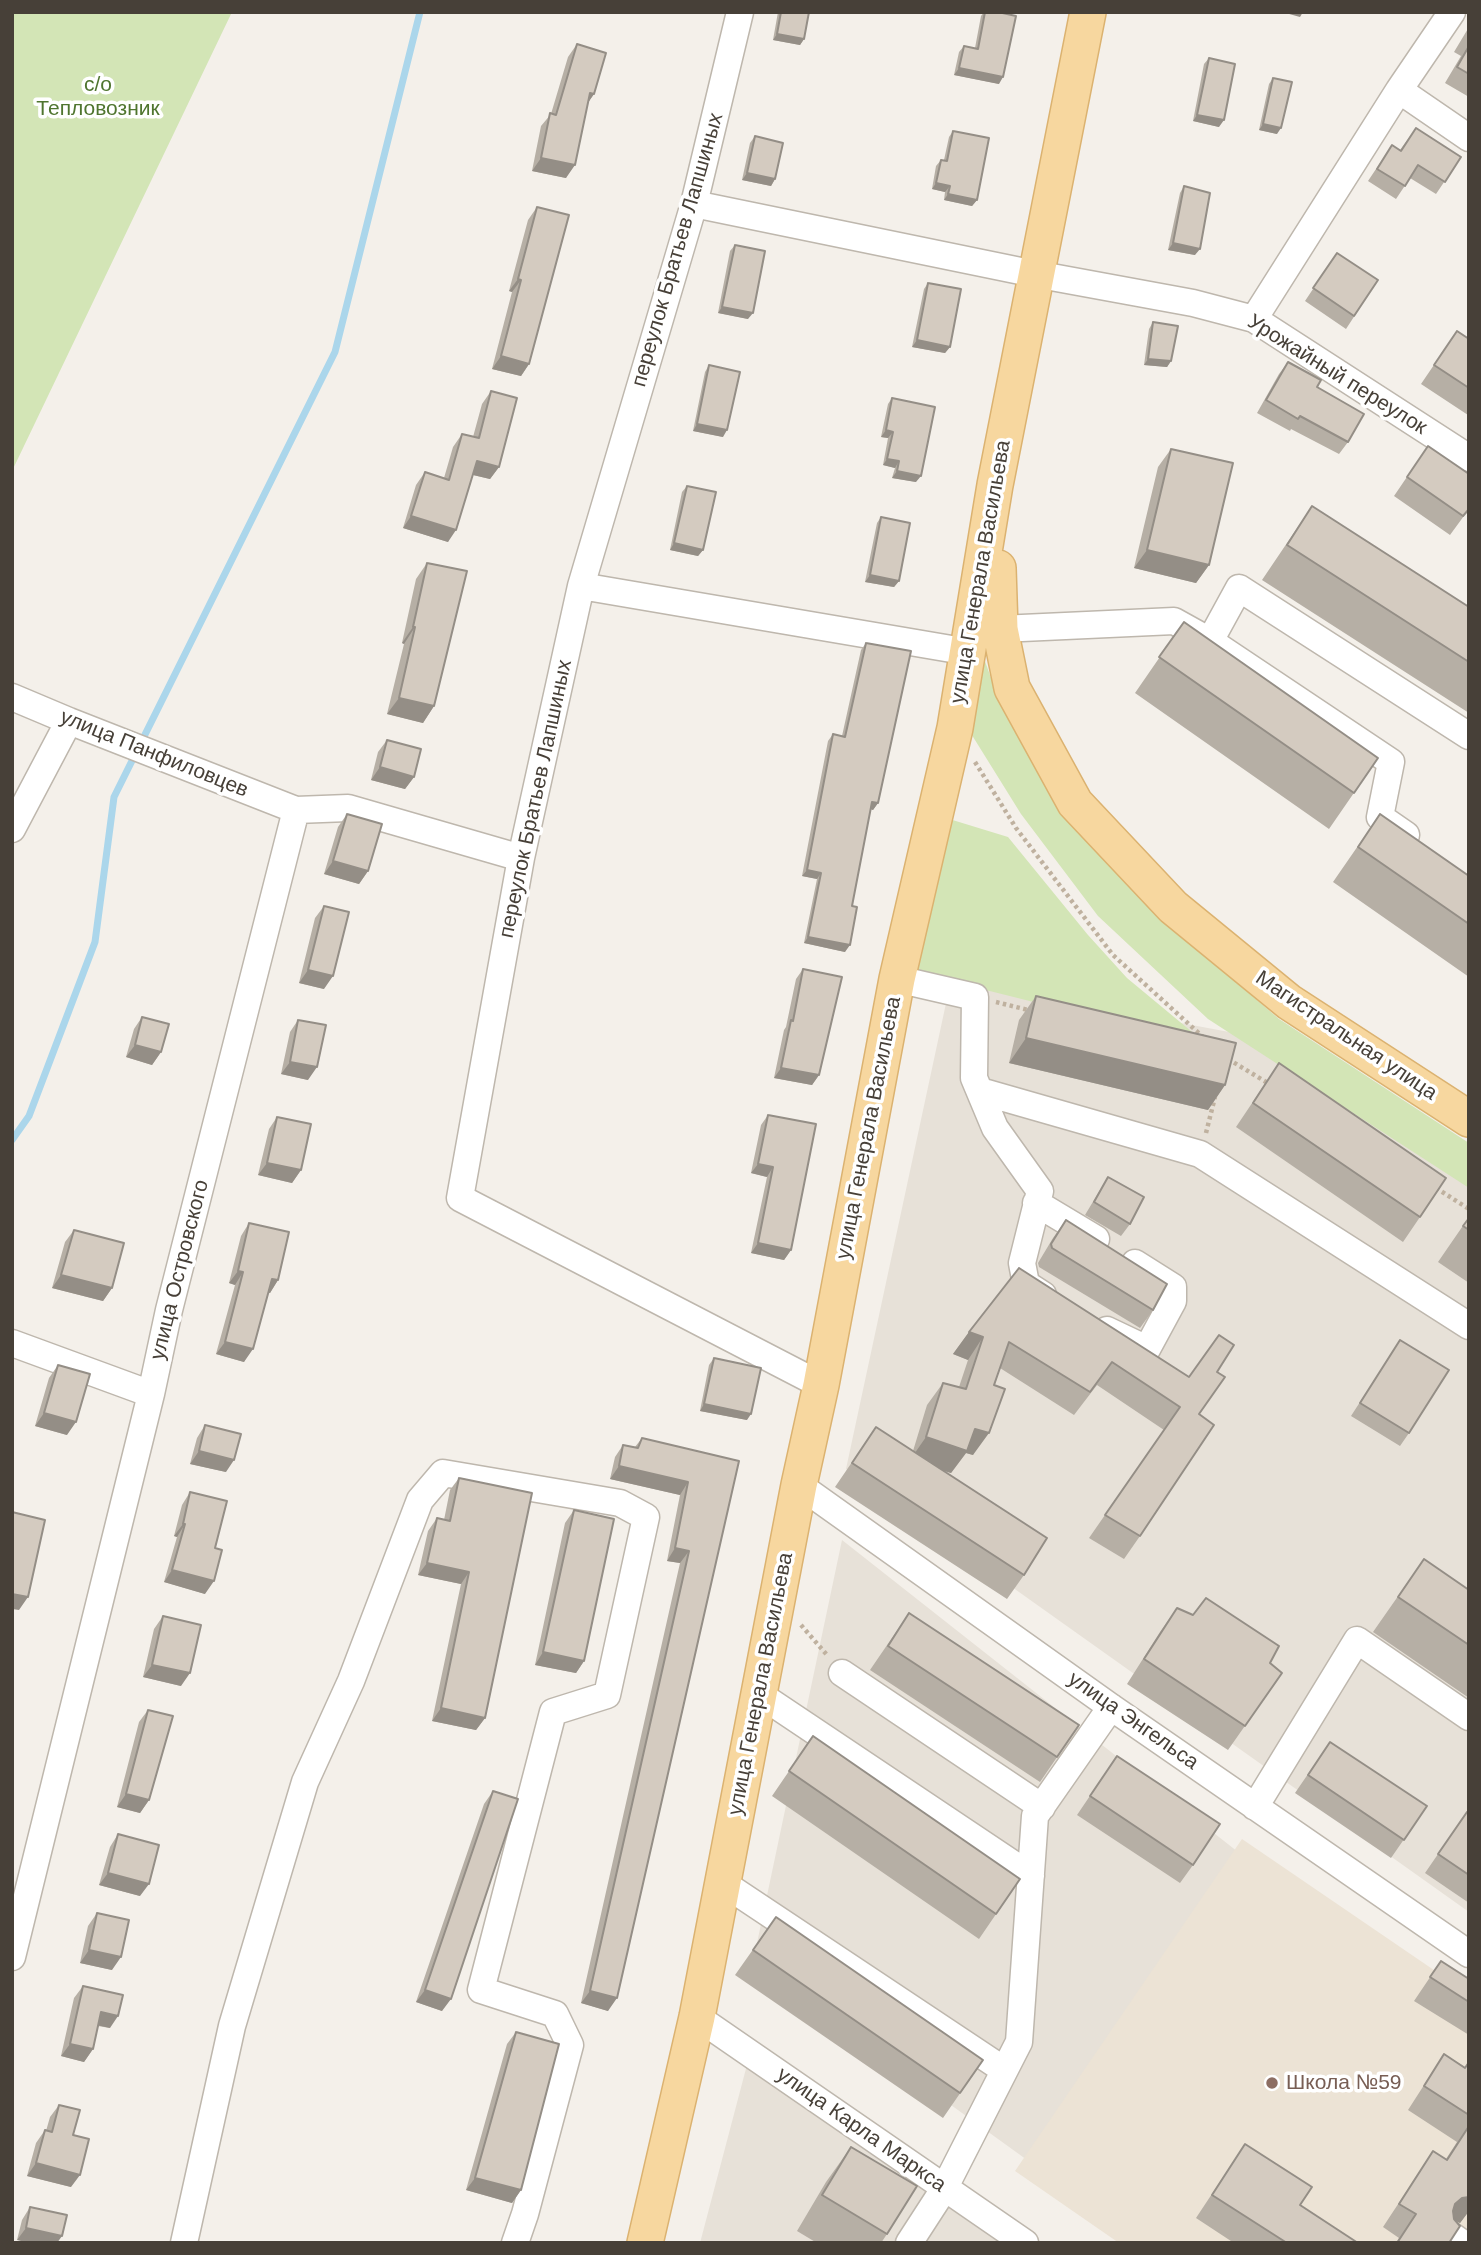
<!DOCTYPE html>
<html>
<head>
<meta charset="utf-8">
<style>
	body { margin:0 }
	#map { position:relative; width:1481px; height:2255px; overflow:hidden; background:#f4f0ea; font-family:Arial,sans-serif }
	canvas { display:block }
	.frame { position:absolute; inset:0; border:14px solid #474038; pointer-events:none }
</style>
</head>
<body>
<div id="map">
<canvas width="1481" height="2255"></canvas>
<div class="frame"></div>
</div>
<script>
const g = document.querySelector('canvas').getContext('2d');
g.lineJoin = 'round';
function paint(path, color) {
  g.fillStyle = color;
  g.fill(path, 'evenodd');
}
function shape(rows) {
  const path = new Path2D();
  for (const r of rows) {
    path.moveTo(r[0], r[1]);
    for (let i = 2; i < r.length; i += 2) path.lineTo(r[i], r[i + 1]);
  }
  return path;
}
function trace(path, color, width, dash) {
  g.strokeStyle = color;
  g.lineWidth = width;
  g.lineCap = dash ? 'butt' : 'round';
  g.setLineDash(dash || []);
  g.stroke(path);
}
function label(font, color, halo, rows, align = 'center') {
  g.font = font + ' Arial,sans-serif';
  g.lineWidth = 7;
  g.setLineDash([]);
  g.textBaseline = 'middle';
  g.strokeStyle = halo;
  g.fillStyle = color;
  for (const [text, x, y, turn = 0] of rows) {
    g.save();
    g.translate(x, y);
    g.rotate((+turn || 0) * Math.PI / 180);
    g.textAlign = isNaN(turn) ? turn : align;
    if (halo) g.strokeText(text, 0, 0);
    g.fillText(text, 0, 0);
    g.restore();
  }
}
const residential = shape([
	[951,980,1256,1037,1469,1185,1469,1912,846,1469],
	[842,1540,1469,2034,1142,2243,753,1962],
	[748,2061,1028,2243,700,2243]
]);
const education = shape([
	[1242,1839,1469,1994,1469,2243,1119,2243,1015,2171]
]);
const green = shape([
	[12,12,232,12,12,471],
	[982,653,995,689,1040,776,1150,908,1279,1019,1469,1143,1469,1188,1208,1019,1098,916,1021,814,970,732],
	[946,818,1008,837,1088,935,1127,978,1209,1046,914,972]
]);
const stream = shape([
	[12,1140,29,1116,95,942,114,797,335,352,420,12]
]);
const path = shape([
	[975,762,1016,828,1113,955,1203,1037],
	[996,1002,1032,1011],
	[1228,1059,1271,1085],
	[1206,1133,1215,1097],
	[1436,1188,1469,1209],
	[801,1625,827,1655]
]);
const minor = shape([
	[740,12,694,204,581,586,521,858,460,1198,821,1385],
	[1399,90,1469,138],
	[694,204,1035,274,1193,303,1254,319,1469,458],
	[1254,319,1399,90,1452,12],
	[581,586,969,652],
	[1000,629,1174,621,1210,641,1239,588,1469,736],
	[1210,641,1391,762,1380,817,1406,835],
	[12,697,69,721,296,810],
	[12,829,69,721],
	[897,979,975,997,974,1078,995,1128,1040,1191,1022,1263,1026,1284,1043,1295],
	[980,1091,1200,1154,1469,1326],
	[1036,1203,1096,1239],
	[1107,1330,1147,1349,1173,1301,1173,1287,1135,1263],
	[12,1343,151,1394],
	[799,1485,1111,1707,1469,1954],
	[842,1673,1042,1807],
	[759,1694,1031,1876],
	[1255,1807,1357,1640,1469,1717],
	[723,1883,1004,2070],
	[12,1957,151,1394,169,1310,296,810,348,808,521,858],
	[697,2017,1025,2243],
	[1452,2236,1462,2243],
	[184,2243,232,2026,305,1782,351,1681,420,1500,443,1473,620,1503,646,1517,607,1695,553,1712,481,1990,555,2014,570,2045,525,2214,515,2243],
	[909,2243,944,2189,1019,2042,1035,1816,1111,1707]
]);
const major = shape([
	[998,568,1000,629,1012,688,1075,803,1173,907,1289,1002,1469,1119],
	[645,2243,697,2017,799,1485,821,1385,897,979,955,728,995,485,1088,12]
]);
const wall = shape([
	[778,12,809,12,804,39,800,45,773,40],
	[984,12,998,12,999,84,954,75,959,52,964,46,975,48,981,16],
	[1469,27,1469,97,1445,83,1461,56,1454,52],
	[577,44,594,94,587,104,566,178,532,171,541,126,551,114,568,57],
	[1209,58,1219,127,1193,121,1204,64],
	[1273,78,1277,134,1259,130,1269,84],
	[1416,128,1461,157,1436,194,1410,178,1396,199,1368,181,1392,145,1400,150],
	[953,131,977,200,972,206,944,200,945,192,932,189,936,166,941,160,944,160,949,137],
	[755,136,775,179,771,186,742,180,750,143],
	[1184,186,1195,255,1168,250,1180,193],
	[537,207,529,364,521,376,492,369,512,292,509,291,528,220],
	[735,245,748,319,718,313,730,251],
	[1337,253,1378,280,1346,329,1305,301],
	[928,283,950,347,945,353,912,347,924,289],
	[1153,322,1171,361,1167,367,1144,365,1149,329],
	[1457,331,1469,339,1468,415,1421,384],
	[1288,362,1348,442,1339,454,1291,429,1290,431,1257,413,1279,374],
	[709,365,723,437,693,431,705,372],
	[491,391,499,467,490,479,473,475,448,542,403,528,416,485,425,472,444,478,453,447,462,434,473,437,482,404],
	[892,398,916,482,892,478,895,468,883,465,888,438,881,437,888,404],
	[1428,446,1469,509,1450,535,1394,496],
	[1171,449,1209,565,1196,583,1134,568,1158,467],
	[687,486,703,550,698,556,670,550,682,492],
	[1312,506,1469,607,1469,713,1262,580],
	[881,517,899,581,894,587,865,582,877,523],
	[427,563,434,706,423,723,387,714,404,644,402,643,416,579],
	[1184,622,1378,758,1329,829,1135,693],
	[866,643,878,803,873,810,871,809,852,906,845,952,804,943,817,879,802,876,828,741,833,734,842,736,861,650],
	[387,740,414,777,405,789,371,780,378,752],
	[347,814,368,871,359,884,324,874,338,827],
	[1380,814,1469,876,1469,977,1333,882],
	[324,906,324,989,299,983,315,918],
	[803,969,819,1075,812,1085,774,1078,784,1030,786,1027,796,979],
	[1036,996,1225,1085,1208,1110,1009,1063,1019,1020],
	[142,1017,161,1052,152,1065,126,1057,134,1029],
	[298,1020,308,1080,281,1074,290,1032],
	[1279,1063,1420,1217,1403,1242,1236,1127],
	[768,1115,791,1250,784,1260,751,1253,767,1177,751,1173,761,1125],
	[277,1117,301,1170,292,1183,258,1175,269,1129],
	[1108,1177,1130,1224,1121,1236,1085,1215,1100,1190],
	[1469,1217,1469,1283,1438,1262],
	[1066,1220,1153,1310,1140,1328,1039,1267,1038,1263,1053,1238],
	[249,1223,278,1280,270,1293,268,1292,244,1362,216,1354,235,1285,229,1283,241,1236],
	[74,1230,112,1288,103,1301,52,1288,65,1242],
	[969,1332,1189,1377,1217,1372,1199,1414,1140,1536,1124,1559,1089,1538,1164,1430,1097,1385,1074,1415,1000,1368,973,1455,966,1453,951,1473,944,1471,1024,1575,1007,1599,835,1487,876,1427,913,1451,927,1405,943,1383,959,1387,968,1360,953,1354],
	[1400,1340,1409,1433,1400,1446,1351,1416],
	[714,1358,747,1420,700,1411,709,1365],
	[58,1365,67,1435,35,1426,49,1378],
	[205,1425,226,1472,190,1464,197,1438],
	[642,1438,739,1461,608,2011,581,2003,680,1563,667,1561,680,1495,610,1479,615,1457,623,1445,635,1447],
	[459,1478,485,1718,476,1730,432,1721,461,1584,418,1575,428,1531,437,1518,444,1520,450,1490],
	[190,1492,205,1594,164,1582,177,1537,174,1536,182,1505],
	[574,1510,584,1661,576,1673,535,1665,565,1523],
	[1424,1559,1469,1590,1469,1698,1373,1632],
	[1177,1608,1270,1663,1282,1673,1228,1750,1127,1684,1160,1632],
	[909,1613,1079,1725,1040,1782,870,1670],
	[163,1616,181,1686,143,1677,154,1629],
	[148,1710,149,1800,140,1813,117,1807,139,1722],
	[813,1736,1020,1879,979,1939,772,1796],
	[1330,1742,1427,1806,1391,1858,1295,1793],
	[1117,1756,1193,1865,1180,1883,1077,1815],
	[493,1791,442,2011,416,2002,484,1804],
	[1467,1812,1469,1813,1469,1903,1425,1873],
	[118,1834,140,1896,99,1885,110,1847],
	[97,1913,112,1970,80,1963,88,1926],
	[776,1917,983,2060,943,2118,735,1975],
	[1441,1961,1469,1979,1469,2035,1414,2001],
	[83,1986,110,2028,98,2026,93,2049,84,2062,61,2056,74,1998],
	[516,2032,521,2190,512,2203,466,2190,507,2044],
	[1444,2054,1465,2067,1469,2061,1469,2211,1460,2223,1456,2221,1449,2243,1396,2243,1399,2238,1383,2227,1433,2151,1446,2159,1457,2142,1408,2110],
	[59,2105,73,2135,71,2187,27,2176,36,2143,45,2130,46,2131,50,2117],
	[1245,2144,1300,2205,1358,2243,1234,2243,1196,2218],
	[851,2147,887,2234,881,2243,817,2243,797,2231,826,2182],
	[30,2207,67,2215,17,2240,22,2220]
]);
const shadedWall = shape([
	[1282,12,1303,12,1300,17],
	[777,34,804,39,800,45,773,40],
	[959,68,1003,77,999,84,954,75],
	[590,93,594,94,585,107],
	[1197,115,1224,120,1219,127,1193,121],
	[1263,124,1281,128,1277,134,1259,130],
	[541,158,575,165,566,178,532,171],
	[747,173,775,179,771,186,742,180],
	[936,183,950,186,945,192,932,189],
	[948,194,977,200,972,206,944,200],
	[1173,243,1200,249,1195,255,1168,250],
	[518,279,521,280,512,292,509,291],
	[722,307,753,313,748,319,718,313],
	[917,340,950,347,945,353,912,347],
	[501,356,529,364,521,376,492,369],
	[1148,359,1171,361,1167,367,1144,365],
	[697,424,727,430,723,437,693,431],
	[886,430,893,432,888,438,881,437],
	[887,459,899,461,895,468,883,465],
	[477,461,499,467,490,479,469,474],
	[897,471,921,476,916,482,892,478],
	[411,516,456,530,448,542,403,528],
	[674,543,703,550,698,556,670,550],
	[1147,550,1209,565,1196,583,1134,568],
	[870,575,899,581,894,587,865,582],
	[413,627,415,627,404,644,402,643],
	[399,698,434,706,423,723,387,714],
	[380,767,414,777,405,789,371,780],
	[872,802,878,803,873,810,868,808],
	[333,861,368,871,359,884,324,874],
	[807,870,821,873,817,879,802,876],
	[808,937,850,945,845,952,804,943],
	[308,970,333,976,324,989,299,983],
	[1026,1038,1225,1085,1208,1110,1009,1063],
	[135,1045,161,1052,152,1065,126,1057],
	[290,1062,317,1067,308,1080,281,1074],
	[781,1068,819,1075,812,1085,774,1078],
	[267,1163,301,1170,292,1183,258,1175],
	[758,1164,773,1167,767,1177,751,1173],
	[758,1243,791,1250,784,1260,751,1253],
	[238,1271,243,1272,235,1285,229,1283],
	[61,1275,112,1288,103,1301,52,1288],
	[272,1279,278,1280,270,1293,263,1291],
	[969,1332,983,1337,968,1360,953,1354],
	[225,1342,253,1349,244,1362,216,1354],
	[704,1404,751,1414,747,1420,700,1411],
	[44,1413,76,1422,67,1435,35,1426],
	[975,1429,989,1433,973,1455,966,1453,951,1473,910,1460,926,1437],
	[199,1451,234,1460,226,1472,190,1464],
	[619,1466,688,1482,680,1495,610,1479],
	[183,1524,185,1524,177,1537,174,1536],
	[675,1548,689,1551,680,1563,667,1561],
	[427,1563,469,1572,461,1584,418,1575],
	[172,1570,214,1581,205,1594,164,1582],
	[12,1594,28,1597,19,1610,12,1609],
	[543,1652,584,1661,576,1673,535,1665],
	[152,1665,190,1673,181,1686,143,1677],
	[441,1708,485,1718,476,1730,432,1721],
	[126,1794,149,1800,140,1813,117,1807],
	[108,1873,149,1884,140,1896,99,1885],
	[89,1950,121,1957,112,1970,80,1963],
	[425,1990,451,1999,442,2011,416,2002],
	[590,1991,617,1998,608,2011,581,2003],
	[101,2012,118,2016,110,2028,92,2024],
	[70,2044,93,2049,84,2062,61,2056],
	[36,2163,80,2175,71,2187,27,2176],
	[475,2178,521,2190,512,2203,466,2190],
	[1469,2197,1469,2211,1460,2223,1454,2220,1446,2222,1455,2204,1462,2198],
	[26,2228,62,2236,57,2243,29,2243,17,2240]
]);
const building = shape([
	[781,12,809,12,804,39,777,34,781,12],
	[985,12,998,12,1016,16,1003,77,959,68,964,46,978,49,985,12],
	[577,44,606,53,594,94,590,93,575,165,541,158,550,113,556,115,577,44],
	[1469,46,1469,74,1457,67,1469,46],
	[1209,58,1235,64,1224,120,1197,115,1209,58],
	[1273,78,1292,82,1281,128,1263,124,1273,78],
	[1416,128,1461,157,1445,182,1418,165,1405,186,1377,169,1392,145,1401,151,1416,128],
	[953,131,989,138,977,200,948,194,950,186,936,183,941,160,947,161,953,131],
	[755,136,783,143,775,179,747,173,755,136],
	[1184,186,1210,193,1200,249,1173,243,1184,186],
	[537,207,569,215,529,364,501,356,521,280,518,279,537,207],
	[735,245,765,251,753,313,722,307,735,245],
	[1337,253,1378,280,1354,316,1313,288,1337,253],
	[928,283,961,289,950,347,917,340,928,283],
	[1153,322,1178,326,1171,361,1148,359,1153,322],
	[1457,331,1469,339,1469,388,1434,365,1457,331],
	[1288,362,1321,380,1317,387,1364,414,1348,442,1300,416,1298,419,1266,400,1288,362],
	[709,365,740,372,727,430,697,424,709,365],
	[491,391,517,398,499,467,477,461,456,530,411,516,425,472,449,480,462,434,479,438,491,391],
	[892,398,935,407,921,476,897,471,899,461,887,459,893,432,886,430,892,398],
	[1428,446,1469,474,1469,509,1463,516,1407,477,1428,446],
	[1171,449,1233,463,1209,565,1147,550,1171,449],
	[687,486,716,492,703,550,674,543,687,486],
	[1312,506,1469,607,1469,662,1287,545,1312,506],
	[881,517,910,523,899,581,870,575,881,517],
	[427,563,467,571,434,706,399,698,415,627,413,627,427,563],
	[1184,622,1378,758,1354,793,1159,657,1184,622],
	[866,643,911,651,878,803,872,802,852,906,857,907,850,945,808,937,821,873,807,870,833,734,845,737,866,643],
	[387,740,421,749,414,777,380,767,387,740],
	[347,814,382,824,368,871,333,861,347,814],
	[1380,814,1469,876,1469,924,1358,847,1380,814],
	[324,906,349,912,333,976,308,970,324,906],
	[803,969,842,977,819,1075,781,1068,791,1020,793,1021,803,969],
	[1036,996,1236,1043,1225,1085,1026,1038,1036,996],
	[142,1017,169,1024,161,1052,135,1045,142,1017],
	[298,1020,326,1025,317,1067,290,1062,298,1020],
	[1279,1063,1446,1178,1420,1217,1253,1103,1279,1063],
	[768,1115,816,1124,791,1250,758,1243,773,1167,758,1164,768,1115],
	[277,1117,311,1124,301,1170,267,1163,277,1117],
	[1108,1177,1144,1197,1130,1224,1094,1202,1108,1177],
	[1469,1218,1469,1230,1463,1226,1469,1218],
	[1066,1220,1167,1284,1153,1310,1052,1248,1051,1244,1066,1220],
	[249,1223,289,1232,278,1280,272,1279,253,1349,225,1342,243,1272,238,1271,249,1223],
	[74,1230,124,1243,112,1288,61,1275,74,1230],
	[1019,1268,1189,1377,1219,1335,1234,1345,1217,1372,1225,1377,1199,1414,1214,1425,1140,1536,1105,1515,1180,1407,1112,1362,1090,1392,1009,1342,994,1385,1005,1389,989,1433,975,1429,967,1451,926,1437,943,1383,966,1389,983,1337,969,1332,1019,1268],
	[1400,1340,1449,1370,1409,1433,1360,1403,1400,1340],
	[714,1358,761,1368,751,1414,704,1404,714,1358],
	[58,1365,90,1374,76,1422,44,1413,58,1365],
	[205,1425,241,1434,234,1460,199,1451,205,1425],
	[876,1427,1047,1538,1024,1575,852,1463,876,1427],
	[642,1438,739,1461,617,1998,590,1991,689,1551,675,1548,688,1482,619,1466,623,1445,638,1448,642,1438],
	[459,1478,532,1493,485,1718,441,1708,469,1572,427,1563,437,1518,450,1521,459,1478],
	[190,1492,227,1501,215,1548,222,1550,214,1581,172,1570,185,1524,183,1524,190,1492],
	[574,1510,614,1519,584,1661,543,1652,574,1510],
	[12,1512,45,1520,28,1597,12,1594,12,1512],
	[1424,1559,1469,1590,1469,1645,1398,1597,1424,1559],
	[1206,1598,1279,1646,1270,1663,1282,1673,1245,1726,1144,1659,1177,1608,1193,1615,1206,1598],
	[909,1613,1079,1725,1057,1757,888,1646,909,1613],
	[163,1616,201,1625,190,1673,152,1665,163,1616],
	[148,1710,173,1716,149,1800,126,1794,148,1710],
	[813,1736,1020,1879,996,1914,789,1771,813,1736],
	[1330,1742,1427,1806,1404,1840,1308,1775,1330,1742],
	[1117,1756,1220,1824,1193,1865,1090,1796,1117,1756],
	[493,1791,518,1799,451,1999,425,1990,493,1791],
	[1467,1812,1469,1813,1469,1875,1438,1854,1467,1812],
	[118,1834,159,1845,149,1884,108,1873,118,1834],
	[97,1913,129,1920,121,1957,89,1950,97,1913],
	[776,1917,983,2060,960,2093,753,1950,776,1917],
	[1441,1961,1469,1979,1469,2002,1430,1977,1441,1961],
	[83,1986,123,1995,118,2016,101,2012,93,2049,70,2044,83,1986],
	[516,2032,559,2044,521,2190,475,2178,516,2032],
	[1444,2054,1465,2068,1469,2062,1469,2115,1424,2086,1444,2054],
	[59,2105,80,2110,73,2135,89,2139,80,2175,36,2163,45,2130,52,2132,59,2105],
	[1469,2126,1469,2197,1462,2198,1455,2204,1453,2211,1454,2219,1460,2226,1449,2243,1397,2243,1416,2214,1399,2204,1433,2151,1447,2160,1469,2126],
	[1245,2144,1312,2187,1300,2205,1358,2243,1287,2243,1212,2195,1245,2144],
	[851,2147,917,2186,887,2234,822,2195,851,2147],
	[30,2207,67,2215,62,2236,26,2228,30,2207]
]);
const markers = [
	[1272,2083,7,"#8d6e63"]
];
const parkNames = [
	["с/о",98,85],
	["Тепловозник",98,109]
];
const streetNames = [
	["переулок Братьев Лапшиных",678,250,-74],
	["Урожайный переулок",1337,375,32],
	["улица Генерала Васильева",981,572,-80],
	["улица Панфиловцев",154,754,22],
	["переулок Братьев Лапшиных",536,799,-78],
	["Магистральная улица",1346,1036,34],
	["улица Генерала Васильева",869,1128,-79],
	["улица Островского",180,1270,-76],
	["улица Генерала Васильева",761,1684,-79],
	["улица Энгельса",1133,1721,35],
	["улица Карла Маркса",861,2130,35]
];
const educationNames = [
	["Школа №59",1286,2083]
];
paint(residential, '#e7e1d8');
paint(education, '#ece3d5');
paint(green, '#d3e5b6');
trace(stream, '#abd6eb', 7);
trace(minor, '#beb7ad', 29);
trace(major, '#dbb270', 38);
trace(path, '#bfb19f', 4.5, [3.5, 3.5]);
trace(minor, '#fff', 26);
trace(major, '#f7d79f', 35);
paint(wall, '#b6afa5');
paint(shadedWall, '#948e86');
paint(building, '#d4cbc0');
trace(building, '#948e86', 2);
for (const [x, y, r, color] of markers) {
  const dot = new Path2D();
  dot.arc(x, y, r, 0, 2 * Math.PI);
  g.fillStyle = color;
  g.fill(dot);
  trace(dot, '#fff', 2.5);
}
label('21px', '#4f752f', '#fff', parkNames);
label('21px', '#474038', '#fff', streetNames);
label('21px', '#785e54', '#fff', educationNames, 'left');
</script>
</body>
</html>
